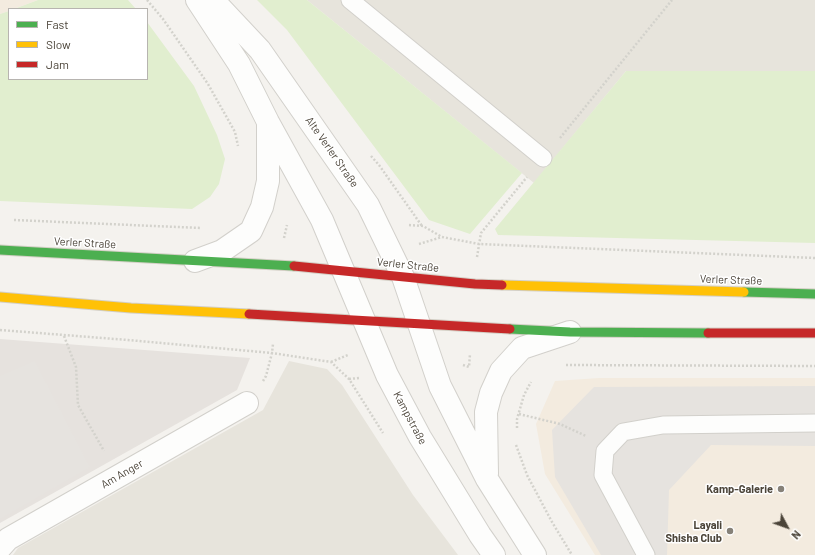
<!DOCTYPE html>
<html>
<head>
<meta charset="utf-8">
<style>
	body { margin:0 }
	#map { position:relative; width:815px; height:555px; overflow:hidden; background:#f4f2ee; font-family:Barlow,sans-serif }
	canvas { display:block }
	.legend { position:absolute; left:8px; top:8px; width:140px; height:72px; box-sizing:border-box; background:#fff; border:1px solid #b7b4b0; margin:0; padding:5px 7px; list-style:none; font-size:12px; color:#4b4439 }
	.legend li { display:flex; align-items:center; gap:8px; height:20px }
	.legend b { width:20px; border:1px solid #b7b4b0 }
	.north { position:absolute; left:767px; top:507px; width:40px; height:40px; -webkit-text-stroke:3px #fff; paint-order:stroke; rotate:131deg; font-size:11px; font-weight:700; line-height:16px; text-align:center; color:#4b4439 }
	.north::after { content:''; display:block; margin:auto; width:14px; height:18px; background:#4b4439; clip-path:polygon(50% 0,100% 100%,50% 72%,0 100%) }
</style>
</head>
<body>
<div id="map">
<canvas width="815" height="555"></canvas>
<ul class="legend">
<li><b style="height:5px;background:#4caf50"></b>Fast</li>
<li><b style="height:5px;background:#ffc107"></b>Slow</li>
<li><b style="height:5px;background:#c62828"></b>Jam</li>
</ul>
<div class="north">N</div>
</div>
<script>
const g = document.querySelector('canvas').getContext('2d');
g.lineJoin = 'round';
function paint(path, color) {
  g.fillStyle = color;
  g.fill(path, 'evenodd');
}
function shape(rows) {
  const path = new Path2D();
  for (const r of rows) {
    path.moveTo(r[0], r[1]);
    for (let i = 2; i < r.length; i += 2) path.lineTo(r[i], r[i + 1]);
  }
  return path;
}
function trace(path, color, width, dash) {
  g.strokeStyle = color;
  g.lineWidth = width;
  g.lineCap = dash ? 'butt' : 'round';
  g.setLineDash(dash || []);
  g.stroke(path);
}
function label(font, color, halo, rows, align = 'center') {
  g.font = font + ' Barlow,sans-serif';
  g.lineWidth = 3;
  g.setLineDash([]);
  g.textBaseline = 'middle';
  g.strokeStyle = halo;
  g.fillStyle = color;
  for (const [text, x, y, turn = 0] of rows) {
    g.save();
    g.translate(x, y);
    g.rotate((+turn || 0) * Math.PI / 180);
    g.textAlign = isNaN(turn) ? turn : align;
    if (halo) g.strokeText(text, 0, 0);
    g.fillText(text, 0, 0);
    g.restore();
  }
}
const residential = shape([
	[307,0,815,0,815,71,626,71,534,183],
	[289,361,327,369,342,385,413,495,458,555,13,555,18,548,263,410]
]);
const commercial = shape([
	[0,0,38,0,14,9,9,9,9,11,0,14],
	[599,378,815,378,815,555,595,555,545,474,536,424,555,381]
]);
const industrial = shape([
	[0,339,250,358,237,390,0,523]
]);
const green = shape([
	[38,0,128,0,136,9,14,9],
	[257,0,307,0,522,173,470,234,429,220,287,30],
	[9,11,9,79,147,79,147,22,194,86,217,135,225,159,219,184,210,197,192,209,0,201,0,14],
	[626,71,815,71,815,243,498,235,495,229]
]);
const parking = shape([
	[35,361,90,467,0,519,0,376],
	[815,386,815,446,711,445,669,490,667,555,601,555,555,477,552,430,594,387]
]);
const path = shape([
	[147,0,163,19,208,84,235,132,238,146],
	[560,138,672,0],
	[371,156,379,165,422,226],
	[14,220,201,228],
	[409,225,423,226,442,237,479,244,815,258],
	[284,238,287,225],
	[419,244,442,237],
	[477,257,481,233,527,177],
	[0,330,128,340,272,353,331,362,349,379,383,433],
	[64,336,76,367,78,405,104,451],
	[331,362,348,355],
	[463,365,469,367,470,354],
	[566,365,815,366],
	[349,379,359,378],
	[263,381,266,376,272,353,273,344],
	[519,414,560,424,586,436],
	[517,428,517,419,524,395,531,382],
	[516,445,527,475,552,522,572,555]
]);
const lane = shape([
	[350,0,543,158],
	[646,555,603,475,605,451,623,432,663,425,815,423]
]);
const street = shape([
	[197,0,239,64,268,122,322,220,387,375,420,437,480,535,494,555],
	[213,0,260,50,368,205,403,277,440,386,487,479,535,555],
	[195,261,222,251,251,231,262,207,268,181,268,123],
	[487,474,486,412,491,393,501,371,522,348,570,332],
	[0,548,8,539,247,403]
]);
const fast = shape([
	[0,250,294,266],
	[744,292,815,294],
	[510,329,570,332,708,333]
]);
const slow = shape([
	[502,285,744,292],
	[0,297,131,308,249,314]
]);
const jam = shape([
	[294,266,475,284,502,285],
	[249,314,510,329],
	[708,333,815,333]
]);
const markers = [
	[781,489,4,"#868178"],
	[730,531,4,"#868178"]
];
const streetNames = [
	["Alte Verler Straße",332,152,55],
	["Verler Straße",85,243,3],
	["Verler Straße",408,265,6],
	["Verler Straße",731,280,2],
	["Kampstraße",410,418,62],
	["Am Anger",122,474,-30]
];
const poiNames = [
	["Kamp-Galerie",773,489],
	["Layali",722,525],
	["Shisha Club",722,538]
];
paint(residential, '#e7e4dc');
paint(commercial, '#f3ebdf');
paint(industrial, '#e6e2de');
paint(green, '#e1eecf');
paint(parking, '#e6e3df');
trace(lane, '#d2d0cb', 19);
trace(street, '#d2d0cb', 24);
trace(fast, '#d3cfc5', 11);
trace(slow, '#d3cfc5', 11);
trace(jam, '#d3cfc5', 11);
trace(path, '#d3d2cc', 2.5, [2, 2]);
trace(lane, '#fdfdfc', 17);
trace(street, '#fdfdfc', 22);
trace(fast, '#4caf50', 9);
trace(slow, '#ffc107', 9);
trace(jam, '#c62828', 9);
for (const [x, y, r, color] of markers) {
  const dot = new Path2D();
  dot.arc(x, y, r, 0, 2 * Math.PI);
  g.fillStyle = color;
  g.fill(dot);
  trace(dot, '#fff', 1.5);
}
label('11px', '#4b4439', '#fff', streetNames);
label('bold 11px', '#4b4439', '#fff', poiNames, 'right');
</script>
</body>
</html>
